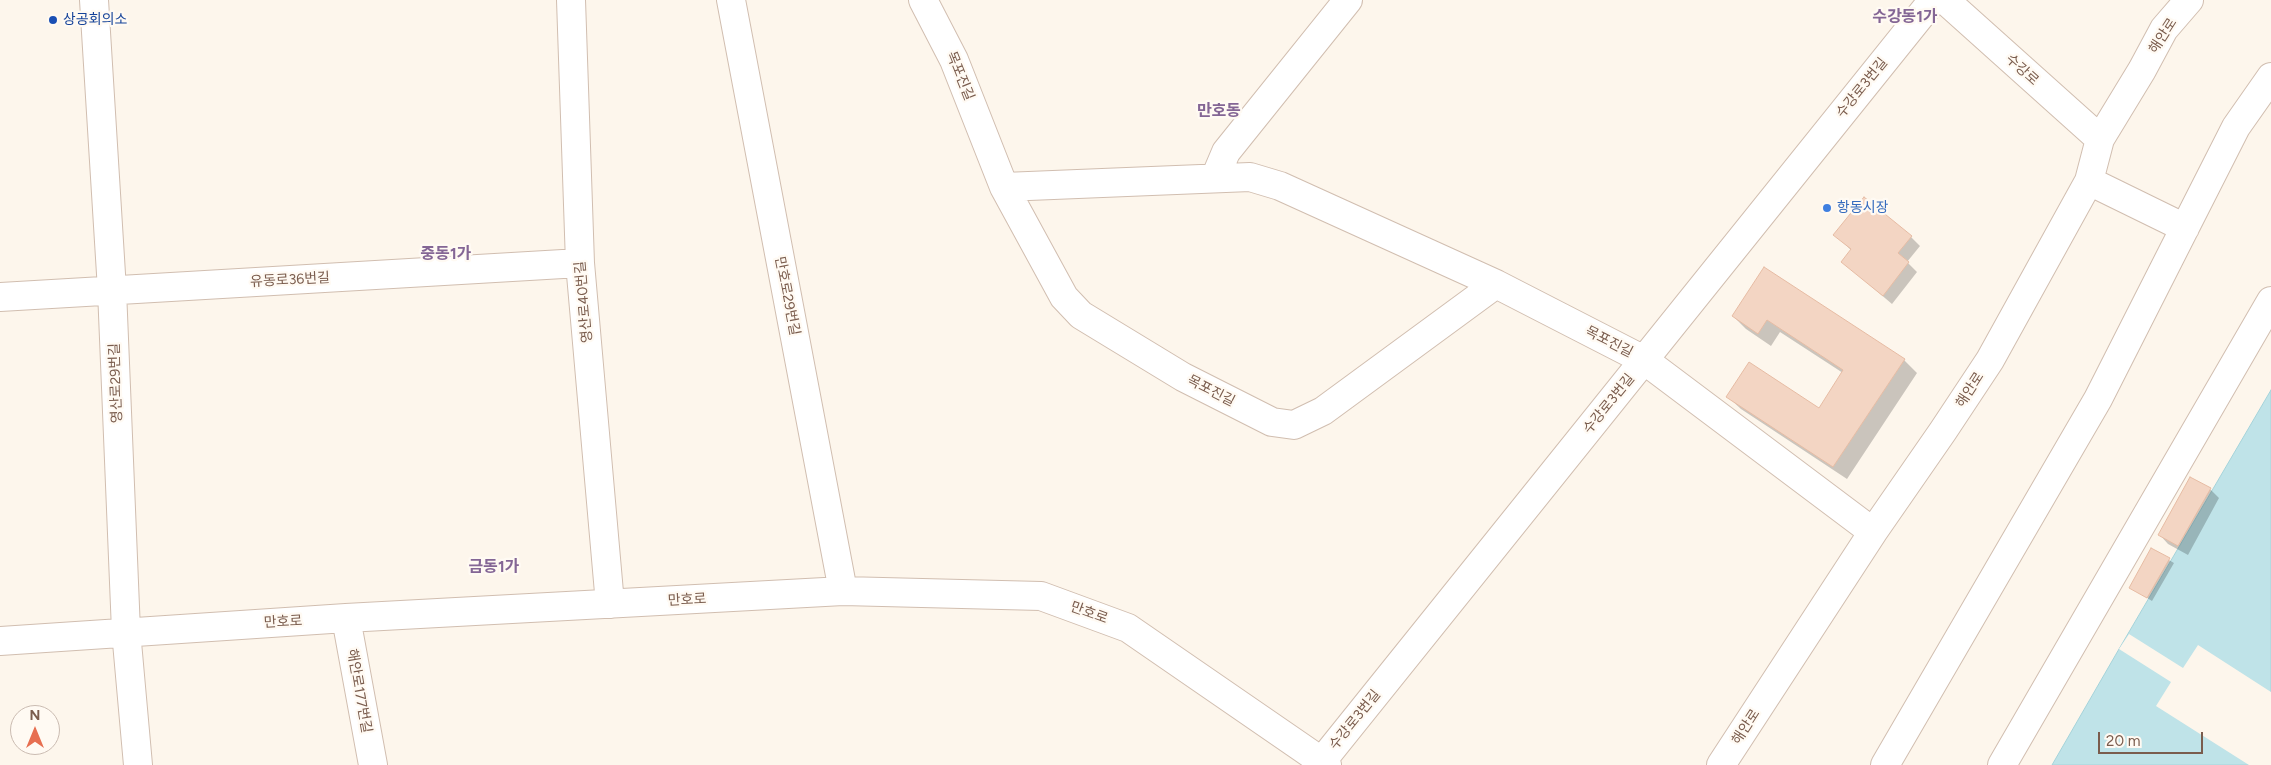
<!DOCTYPE html>
<html>
<head>
<meta charset="utf-8">
<style>
	body { margin:0 }
	#map { position:relative; width:2271px; height:765px; overflow:hidden; background:#fdf6ec; font-family:Figtree,sans-serif }
	canvas { display:block }
	.north { position:absolute; left:10px; top:705px; width:50px; height:50px; box-sizing:border-box; background:#fffaf3; border:1px solid #cabbb1; border-radius:50%; rotate:0deg; font-size:14px; font-weight:700; line-height:20px; text-align:center; color:#7a5c4d }
	.north::after { content:''; display:block; margin:auto; width:18px; height:22px; background:#e76f51; clip-path:polygon(50% 0,100% 100%,50% 72%,0 100%) }
	.scale { position:absolute; left:2098px; top:732px; width:105px; height:22px; box-sizing:border-box; border:2px solid #7a5c4d; border-top:0; padding-left:6px; font-size:15px; line-height:18px; white-space:nowrap; color:#7a5c4d; -webkit-text-stroke:4px #fffaf3; paint-order:stroke }
</style>
</head>
<body>
<div id="map">
<canvas width="2271" height="765"></canvas>
<div class="north">N</div>
<div class="scale">20 m</div>
</div>
<script>
const g = document.querySelector('canvas').getContext('2d');
g.lineJoin = 'round';
function paint(path, color) {
  g.fillStyle = color;
  g.fill(path, 'evenodd');
}
function shape(rows) {
  const path = new Path2D();
  for (const r of rows) {
    path.moveTo(r[0], r[1]);
    for (let i = 2; i < r.length; i += 2) path.lineTo(r[i], r[i + 1]);
  }
  return path;
}
function trace(path, color, width, dash) {
  g.strokeStyle = color;
  g.lineWidth = width;
  g.lineCap = dash ? 'butt' : 'round';
  g.setLineDash(dash || []);
  g.stroke(path);
}
function label(font, color, halo, rows, align = 'center') {
  g.font = font + ' Figtree,"Noto Sans KR",sans-serif';
  g.lineWidth = 4.5;
  g.setLineDash([]);
  g.textBaseline = 'middle';
  g.strokeStyle = halo;
  g.fillStyle = color;
  for (const [text, x, y, turn = 0] of rows) {
    g.save();
    g.translate(x, y);
    g.rotate((+turn || 0) * Math.PI / 180);
    g.textAlign = isNaN(turn) ? turn : align;
    if (halo) g.strokeText(text, 0, 0);
    g.fillText(text, 0, 0);
    g.restore();
  }
}
const water = shape([
	[2271,390,2271,765,2052,765,2119,649,2271,390]
]);
const pier = shape([
	[2129,634,2183,668,2198,645,2271,692,2271,765,2249,765,2156,706,2171,682,2119,649]
]);
const shadow = shape([
	[1835,235,1911,237,1920,246,1907,262,1917,272,1892,304,1852,270,1851,250],
	[1765,269,1904,360,1917,373,1847,479,1741,409,1728,397,1819,410,1843,373,1780,332,1771,346,1746,329,1733,316],
	[2210,489,2219,498,2188,555,2168,544,2159,534],
	[2152,550,2174,563,2152,601,2131,588]
]);
const building = shape([
	[1864,197,1912,236,1898,253,1909,262,1883,296,1841,262,1851,249,1833,235,1864,197],
	[1764,267,1905,359,1833,467,1726,397,1749,362,1819,408,1843,370,1767,320,1758,334,1732,316,1764,267],
	[2190,477,2211,488,2178,546,2158,535,2190,477],
	[2151,548,2170,558,2147,598,2129,588,2151,548]
]);
const minor = shape([
	[94,0,112,290,126,631,138,765],
	[571,0,580,263,610,604],
	[731,0,843,591],
	[923,0,954,60,1004,187,1064,297,1081,315,1183,377,1272,422,1294,425,1323,411,1496,284,1644,360,1873,532],
	[1945,0,2100,139],
	[1215,178,1226,152,1348,0],
	[2089,181,2185,228],
	[1004,187,1250,177,1280,186,1496,284],
	[0,297,580,263],
	[346,618,373,765],
	[0,641,346,618,843,591,1041,596,1128,628,1327,765],
	[1322,761,1933,0],
	[1721,765,1873,532,1943,431,1990,360,2089,181,2100,139,2142,70,2164,29,2189,0],
	[1885,765,2098,399,2236,127,2271,77],
	[2002,765,2271,301]
]);
const markers = [
	[53,20,5,"#1a4fb4"],
	[1827,208,5,"#3f7fe0"]
];
const transitNames = [
	["상공회의소",63,20]
];
const streetNames = [
	["해안로",2163,36,-57],
	["수강로",2022,70,42],
	["목포진길",960,76,68],
	["수강로3번길",1862,88,-51],
	["유동로36번길",290,280,-3],
	["만호로29번길",787,296,79],
	["영산로40번길",584,302,-95],
	["목포진길",1609,342,27],
	["영산로29번길",116,383,-92],
	["해안로",1970,390,-57],
	["목포진길",1211,391,27],
	["수강로3번길",1609,404,-51],
	["만호로",687,600,-3],
	["만호로",1089,613,20],
	["만호로",283,622,-3],
	["해안로177번길",359,691,80],
	["수강로3번길",1355,720,-51],
	["해안로",1746,727,-57]
];
const shopNames = [
	["항동시장",1837,208]
];
const quarterNames = [
	["수강동1가",1905,17],
	["만호동",1219,111],
	["중동1가",446,254],
	["금동1가",494,567]
];
paint(water, '#bfe3e8');
trace(water, '#a5d3da', 1);
paint(pier, '#fdf6ec');
paint(shadow, '#0003');
paint(building, '#f3d5c3');
trace(building, '#e6bba3', 1);
trace(minor, '#d1beb0', 30);
trace(minor, '#fff', 28);
for (const [x, y, r, color] of markers) {
  const dot = new Path2D();
  dot.arc(x, y, r, 0, 2 * Math.PI);
  g.fillStyle = color;
  g.fill(dot);
  trace(dot, '#fffaf3', 2);
}
label('14px', '#164399', '#fffaf3', transitNames, 'left');
label('14px', '#7a5c4d', '#fffaf3', streetNames);
label('14px', '#366cbe', '#fffaf3', shopNames, 'left');
label('bold 16px', '#846695', '#fffaf3', quarterNames);
</script>
</body>
</html>
